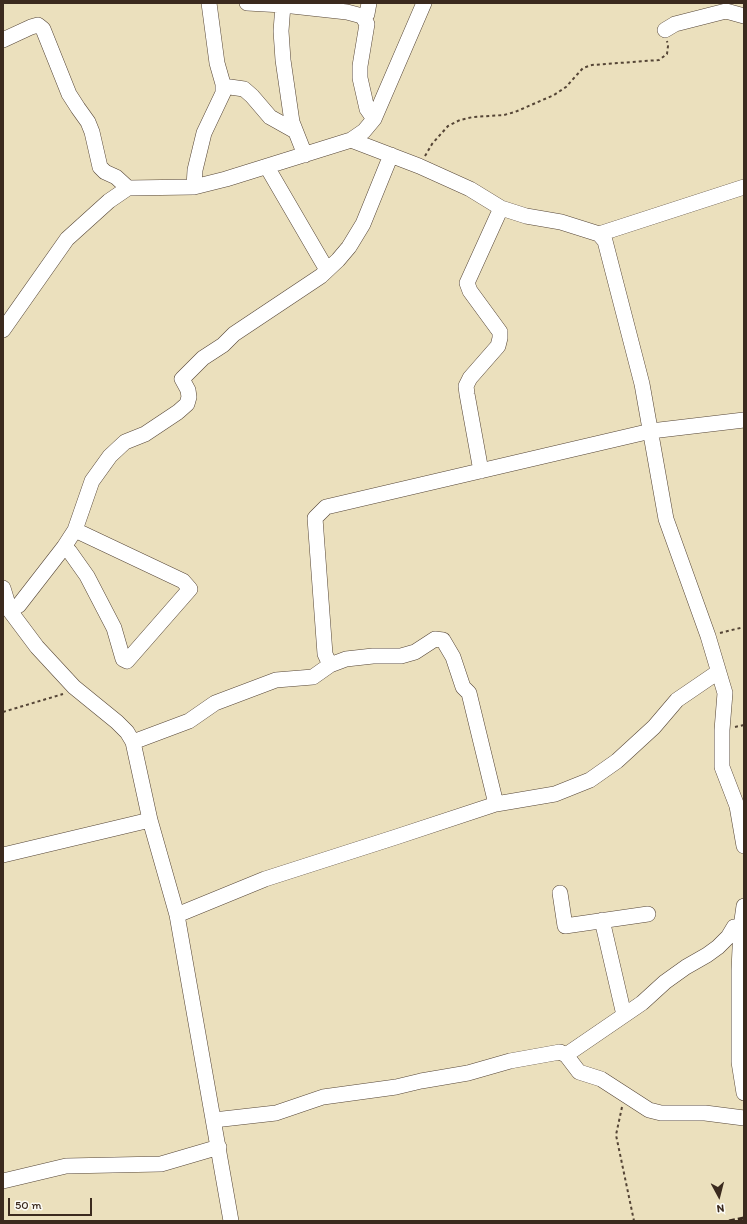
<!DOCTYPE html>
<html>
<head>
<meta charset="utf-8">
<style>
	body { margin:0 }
	#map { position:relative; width:747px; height:1224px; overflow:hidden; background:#ebe0bd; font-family:Itim,sans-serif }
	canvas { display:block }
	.frame { position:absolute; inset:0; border:4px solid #3b2a1e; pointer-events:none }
	.north { position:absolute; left:699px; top:1176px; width:40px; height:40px; -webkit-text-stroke:3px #fdfcf7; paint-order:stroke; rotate:173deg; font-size:11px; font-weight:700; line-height:16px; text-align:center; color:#3b2a1e }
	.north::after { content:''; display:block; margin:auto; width:14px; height:18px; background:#3b2a1e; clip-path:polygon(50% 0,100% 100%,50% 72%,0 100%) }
	.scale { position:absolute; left:8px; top:1198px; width:84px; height:18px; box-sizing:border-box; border:2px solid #3b2a1e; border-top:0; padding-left:5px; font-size:12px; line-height:14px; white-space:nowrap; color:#3b2a1e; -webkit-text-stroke:3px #fdfcf7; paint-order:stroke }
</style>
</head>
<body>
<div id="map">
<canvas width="747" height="1224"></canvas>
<div class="frame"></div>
<div class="north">N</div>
<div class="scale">50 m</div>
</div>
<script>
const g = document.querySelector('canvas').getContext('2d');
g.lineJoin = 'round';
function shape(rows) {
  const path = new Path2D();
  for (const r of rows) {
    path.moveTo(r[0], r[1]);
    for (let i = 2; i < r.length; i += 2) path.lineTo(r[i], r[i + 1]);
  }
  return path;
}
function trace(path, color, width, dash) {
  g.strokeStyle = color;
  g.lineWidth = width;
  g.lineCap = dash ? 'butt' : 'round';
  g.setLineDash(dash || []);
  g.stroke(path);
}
const path = shape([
	[425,156,432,144,448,126,460,120,473,117,504,115,515,112,554,95,566,87,583,68,592,65,659,60,667,54,668,46,667,41],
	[720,633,744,627],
	[3,712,63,694],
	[735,727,744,725],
	[622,1107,616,1135,634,1221]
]);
const minor = shape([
	[247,3,283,5],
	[362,16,367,24,360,66,360,78,367,109,374,119],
	[665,30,675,24,726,11,744,16],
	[3,40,31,27,38,25,43,29,69,94,78,108,88,122,92,132,100,167,105,172,116,177,128,188],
	[223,86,244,89,252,96,270,117,295,131],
	[351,140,419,166,470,189,501,208,526,216,561,222,599,234,605,241,642,384,666,519,708,636,725,693,722,730,722,767,737,806,744,846],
	[305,155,292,122,283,60,281,31,283,5,347,12,362,16,367,14,369,3],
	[267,167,327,270],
	[194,187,195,170,204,133,223,93,223,84,217,63,209,3],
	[599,234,744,187],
	[3,330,67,239,109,201,128,188,194,187,226,179,351,140,364,131,374,119,424,3],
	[481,471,467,394,466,386,470,378,498,346,500,338,500,332,470,291,467,283,501,208],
	[64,547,70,552,87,576,114,628,123,659,127,661,190,589,183,581,75,530],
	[3,588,10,611,37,647,74,687,117,722,127,732,133,742,150,820,177,915,231,1221],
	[10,611,19,605,64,547,75,530,92,481,110,456,125,442,145,434,178,412,187,404,189,397,188,390,182,379,203,358,223,345,234,334,321,276,338,260,349,247,363,224,391,155],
	[330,665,346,659,373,656,401,656,415,652,435,639,443,640,453,657,463,687,469,693,496,804],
	[133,742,189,721,215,703,276,680,313,677,330,665,325,654,315,518,326,507,651,431,744,420],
	[3,855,150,820],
	[560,893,565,926,648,914],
	[744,906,741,927,739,970,739,1062,744,1093],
	[177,915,265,879,396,837,496,804,555,794,590,780,617,761,654,727,677,700,718,672],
	[602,920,624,1015],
	[566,1055,642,1003,665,982,686,967,707,955,718,947,728,937,734,927,741,927],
	[214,1120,276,1113,323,1097,396,1087,421,1081,468,1073,510,1061,560,1052,566,1055,579,1072,601,1079,649,1110,661,1113,705,1113,744,1118],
	[3,1181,66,1166,161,1164,219,1147]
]);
const rail = shape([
	[729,1221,744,1218]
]);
trace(minor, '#554536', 16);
trace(path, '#554536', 2, [3, 3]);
trace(minor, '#fff', 15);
trace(rail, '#3b2a1e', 3, [6, 3]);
</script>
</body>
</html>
